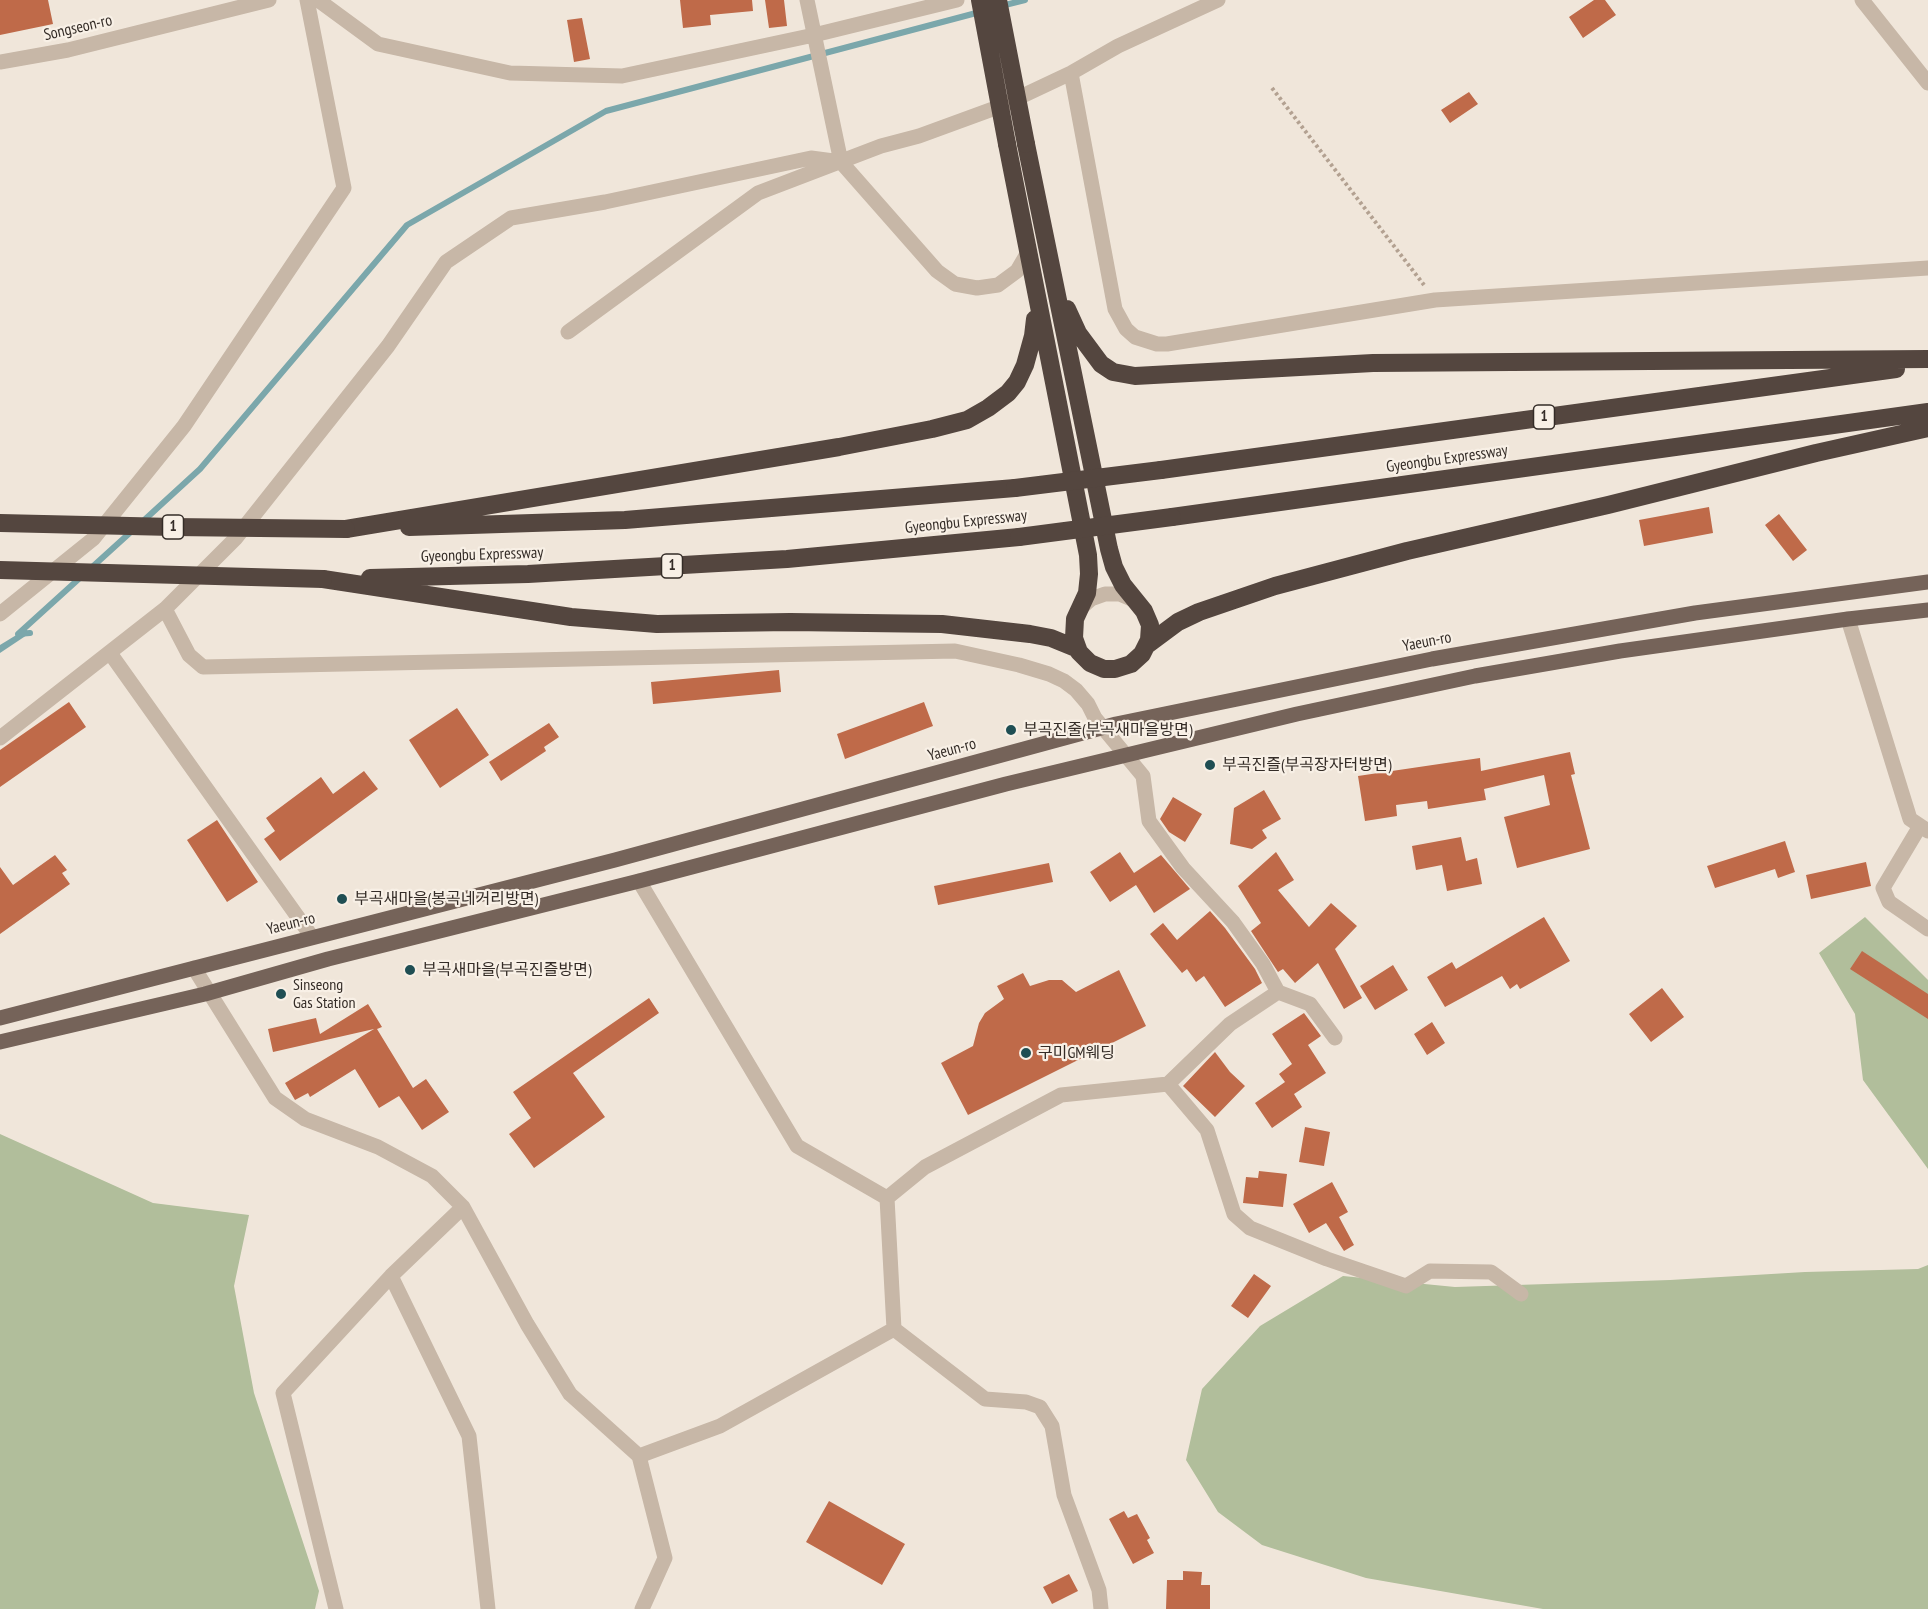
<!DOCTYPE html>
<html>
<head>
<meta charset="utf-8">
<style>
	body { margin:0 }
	canvas { display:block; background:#f0e6da }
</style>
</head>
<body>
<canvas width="1928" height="1609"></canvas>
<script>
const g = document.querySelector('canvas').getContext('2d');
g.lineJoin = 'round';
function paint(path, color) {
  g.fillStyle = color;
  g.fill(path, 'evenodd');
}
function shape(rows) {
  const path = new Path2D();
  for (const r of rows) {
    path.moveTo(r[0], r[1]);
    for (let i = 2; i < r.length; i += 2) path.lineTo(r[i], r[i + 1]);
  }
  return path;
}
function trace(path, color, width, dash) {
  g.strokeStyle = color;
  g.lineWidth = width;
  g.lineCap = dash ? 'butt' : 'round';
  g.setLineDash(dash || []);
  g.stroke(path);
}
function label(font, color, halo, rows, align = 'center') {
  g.font = font + ' "PT Sans Narrow","Noto Sans KR",sans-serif';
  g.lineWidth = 4.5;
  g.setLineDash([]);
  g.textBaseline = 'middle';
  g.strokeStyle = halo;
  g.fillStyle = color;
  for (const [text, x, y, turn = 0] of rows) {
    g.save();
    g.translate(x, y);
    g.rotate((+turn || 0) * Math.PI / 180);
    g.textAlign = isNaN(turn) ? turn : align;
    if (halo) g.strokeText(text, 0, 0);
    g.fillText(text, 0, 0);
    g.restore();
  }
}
const green = shape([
	[1865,917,1928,980,1928,1169,1863,1080,1855,1014,1819,953],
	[0,1134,153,1203,249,1215,234,1286,254,1393,319,1591,315,1609,0,1609],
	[1928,1265,1928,1609,1543,1609,1366,1578,1262,1545,1218,1512,1186,1460,1202,1389,1260,1326,1343,1276,1455,1287,1670,1280,1805,1272,1918,1269]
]);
const water = shape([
	[30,633,0,653,0,645,18,634]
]);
const stream = shape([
	[1001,6,1025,0],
	[141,523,200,469,407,225,606,111,980,12],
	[90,569,133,530],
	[30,633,18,634,82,576]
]);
const building = shape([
	[0,0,48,0,53,24,0,35],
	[680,0,752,0,753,11,710,15,711,25,683,28],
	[765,0,784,0,787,26,769,28],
	[1594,0,1605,0,1616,15,1583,38,1569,17],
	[582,18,590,59,574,62,567,20],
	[1469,92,1478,104,1450,123,1441,110],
	[1709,507,1713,533,1644,546,1639,520],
	[1779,514,1807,550,1793,561,1765,525],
	[779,670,781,692,653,704,651,682],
	[69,702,86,727,0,787,0,750],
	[924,702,933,726,845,759,837,734],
	[457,708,489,755,440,788,409,740],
	[549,723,559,737,544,747,546,751,501,781,489,762],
	[1570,752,1575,774,1571,775,1590,849,1517,868,1504,817,1550,805,1544,775,1484,789,1486,800,1428,809,1427,801,1396,805,1397,816,1365,821,1358,776,1480,758,1481,771],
	[364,771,378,789,280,861,264,839,275,831,266,818,321,777,333,794],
	[1264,790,1281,819,1262,830,1267,838,1252,849,1230,844,1234,808],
	[1173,797,1202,814,1185,842,1169,832,1160,819],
	[217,820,258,882,227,902,187,840],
	[1461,837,1466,861,1477,858,1482,884,1447,891,1442,865,1416,870,1412,846],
	[1785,841,1795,872,1778,878,1775,869,1715,888,1707,866],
	[1120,852,1134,873,1161,855,1190,889,1154,913,1136,885,1110,902,1090,872],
	[1276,852,1294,880,1278,890,1309,927,1331,903,1357,926,1335,949,1362,998,1344,1009,1318,963,1295,983,1283,969,1278,972,1251,931,1261,923,1238,886],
	[55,855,67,870,62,873,70,884,0,934,0,867,13,885],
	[1866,862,1871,886,1811,899,1806,875],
	[1049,863,1053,882,938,905,934,886],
	[1210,911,1225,928,1255,969,1262,983,1225,1007,1204,976,1196,982,1187,969,1182,973,1150,934,1163,923,1177,940],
	[1544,917,1570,961,1520,989,1517,984,1510,989,1502,976,1445,1007,1427,977,1452,962,1456,969],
	[1862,951,1928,994,1928,1019,1850,969],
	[1393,965,1408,990,1375,1010,1360,986],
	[1119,970,1146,1026,968,1115,941,1063,973,1046,979,1023,985,1013,1004,999,997,986,1023,973,1030,986,1049,980,1062,980,1076,992],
	[1662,988,1684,1017,1651,1042,1629,1014],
	[649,998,659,1013,573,1073,605,1117,534,1168,509,1134,531,1118,513,1092],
	[368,1004,382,1027,377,1029,413,1088,426,1079,449,1112,422,1130,399,1096,379,1108,355,1069,310,1097,308,1093,295,1100,285,1083,374,1029,273,1052,268,1029,316,1018,320,1034],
	[1304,1013,1321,1036,1308,1045,1326,1073,1294,1094,1302,1107,1272,1128,1255,1103,1285,1082,1279,1074,1292,1064,1272,1034],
	[1432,1022,1445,1043,1427,1055,1414,1034],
	[1215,1052,1230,1072,1245,1086,1215,1117,1183,1086],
	[1305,1127,1330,1132,1324,1166,1299,1162],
	[1259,1171,1287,1174,1283,1207,1243,1203,1246,1177,1258,1178],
	[1332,1182,1348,1212,1339,1217,1354,1245,1344,1251,1326,1223,1309,1233,1293,1204],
	[1254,1274,1271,1286,1248,1318,1231,1306],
	[829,1501,905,1544,882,1585,806,1542],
	[1124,1511,1128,1518,1137,1514,1150,1538,1147,1540,1154,1553,1133,1564,1109,1519],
	[1183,1571,1202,1572,1201,1585,1210,1585,1210,1609,1166,1609,1167,1580,1183,1580],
	[1069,1574,1078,1591,1052,1604,1043,1587]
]);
const path = shape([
	[1272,88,1424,285]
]);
const minor = shape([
	[318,0,378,44,510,73,622,76,814,35,957,0],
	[807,0,841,162,937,271,955,284,977,288,998,285,1017,271,1027,254],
	[1862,0,1928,83],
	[0,62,68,50,269,0],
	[1071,73,1115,309,1126,329,1135,337,1157,344,1167,344,1435,300,1928,268],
	[568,332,758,193,881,146,919,136,1001,106,1071,73,1118,46,1218,0],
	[1083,606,1091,599,1105,594,1120,594,1134,600],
	[165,609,189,655,203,667,955,651,1019,665,1049,674,1064,681,1076,690,1088,704,1095,718,1143,776,1149,821,1183,868,1233,922,1263,964,1278,992,1310,1004,1335,1038],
	[0,614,93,539,184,426,344,188,307,0],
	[1848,619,1910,819,1928,831],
	[110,653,312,937],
	[0,738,165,609,235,539,388,346,446,262,511,218,605,202,811,158,841,162],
	[1920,826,1883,888,1889,902,1928,929],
	[639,881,797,1146,887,1198,894,1329],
	[194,968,275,1098,305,1119,378,1147,432,1176,463,1207,527,1324,570,1394,639,1456,720,1426,894,1329,985,1399,1026,1402,1040,1407,1052,1426,1064,1495,1099,1590,1101,1609],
	[1168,1084,1230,1024,1278,992],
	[887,1198,925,1167,1061,1095,1168,1084,1207,1130,1234,1214,1250,1228,1327,1259,1406,1286,1430,1271,1491,1272,1521,1294],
	[463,1207,391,1276,469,1436,488,1609],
	[639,1456,665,1558,642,1609],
	[336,1609,283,1393,391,1276]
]);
const major = shape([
	[0,1018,615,860,1116,724,1432,659,1695,613,1928,582],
	[0,1042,205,994,328,959,639,881,1006,784,1297,714,1475,676,1620,651,1848,619,1928,610]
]);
const highway = shape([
	[1007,144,1088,555,1089,574,1087,593,1075,619,1074,638,1079,652,1090,663,1104,669,1115,669,1131,664,1142,654,1149,640,1150,625,1144,611,1123,585,1114,567,1109,549,1026,144],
	[1067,309,1078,333,1101,364,1113,372,1135,376,1373,363,1928,359],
	[1161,470,1896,369],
	[1172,517,1928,412],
	[409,527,625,520,1015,488],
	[346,529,839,447,932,429,967,420,988,408,1008,393,1017,382,1025,365,1033,336,1035,319],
	[370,578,528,574,787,559,1019,537],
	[323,579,571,617,657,624,790,622,942,624,1030,634,1051,638,1078,649],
	[1147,645,1178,622,1199,612,1275,586,1407,551,1608,505,1816,453,1928,428]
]);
const highwayBridge = shape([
	[980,0,1007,144],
	[998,0,1026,144],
	[1015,488,1161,470],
	[0,523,173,527,346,529],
	[1019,537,1172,517],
	[0,570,323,579]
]);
const markers = [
	[1011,730,6,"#1f4e53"],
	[1210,765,6,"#1f4e53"],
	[342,899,6,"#1f4e53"],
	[410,970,6,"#1f4e53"],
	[281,994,6,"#1f4e53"],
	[1026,1053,6,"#1f4e53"]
];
const shields = [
	[1544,417,21],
	[173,527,21],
	[672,566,21]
];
const shieldNames = [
	["1",1544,417],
	["1",173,527],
	["1",672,566]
];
const streetNames = [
	["Songseon-ro",78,28,-13],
	["Gyeongbu Expressway",1447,459,-8],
	["Gyeongbu Expressway",966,522,-6],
	["Gyeongbu Expressway",482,555,-2],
	["Yaeun-ro",1427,642,-11],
	["Yaeun-ro",952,750,-15],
	["Yaeun-ro",291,924,-14]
];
const poiNames = [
	["부곡진줄(부곡새마을방면)",1023,730],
	["부곡진즐(부곡장자터방면)",1222,765],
	["부곡새마을(봉곡네거리방면)",354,899],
	["부곡새마을(부곡진즐방면)",422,970],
	["Sinseong",293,985],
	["Gas Station",293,1003],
	["구미GM웨딩",1038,1053]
];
paint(green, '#b1be9b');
paint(water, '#7ba7ab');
trace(stream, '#7ba7ab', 6);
paint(building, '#bf6a49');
trace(path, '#b3a191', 4, [3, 3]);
trace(minor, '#c7b7a7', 15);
trace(major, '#756359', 15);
trace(highway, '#54463f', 18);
trace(highwayBridge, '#54463f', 18);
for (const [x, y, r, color] of markers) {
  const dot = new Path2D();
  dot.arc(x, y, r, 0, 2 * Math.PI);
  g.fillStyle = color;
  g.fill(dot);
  trace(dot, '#f8f0e6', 2);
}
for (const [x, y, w] of shields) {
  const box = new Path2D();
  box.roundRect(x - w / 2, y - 12, w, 24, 4.5);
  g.fillStyle = '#f8f0e6';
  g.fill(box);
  trace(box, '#342c27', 1.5);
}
label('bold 15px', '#342c27', null, shieldNames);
label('16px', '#342c27', '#f8f0e6', streetNames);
label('16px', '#342c27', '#f8f0e6', poiNames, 'left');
</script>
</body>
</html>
